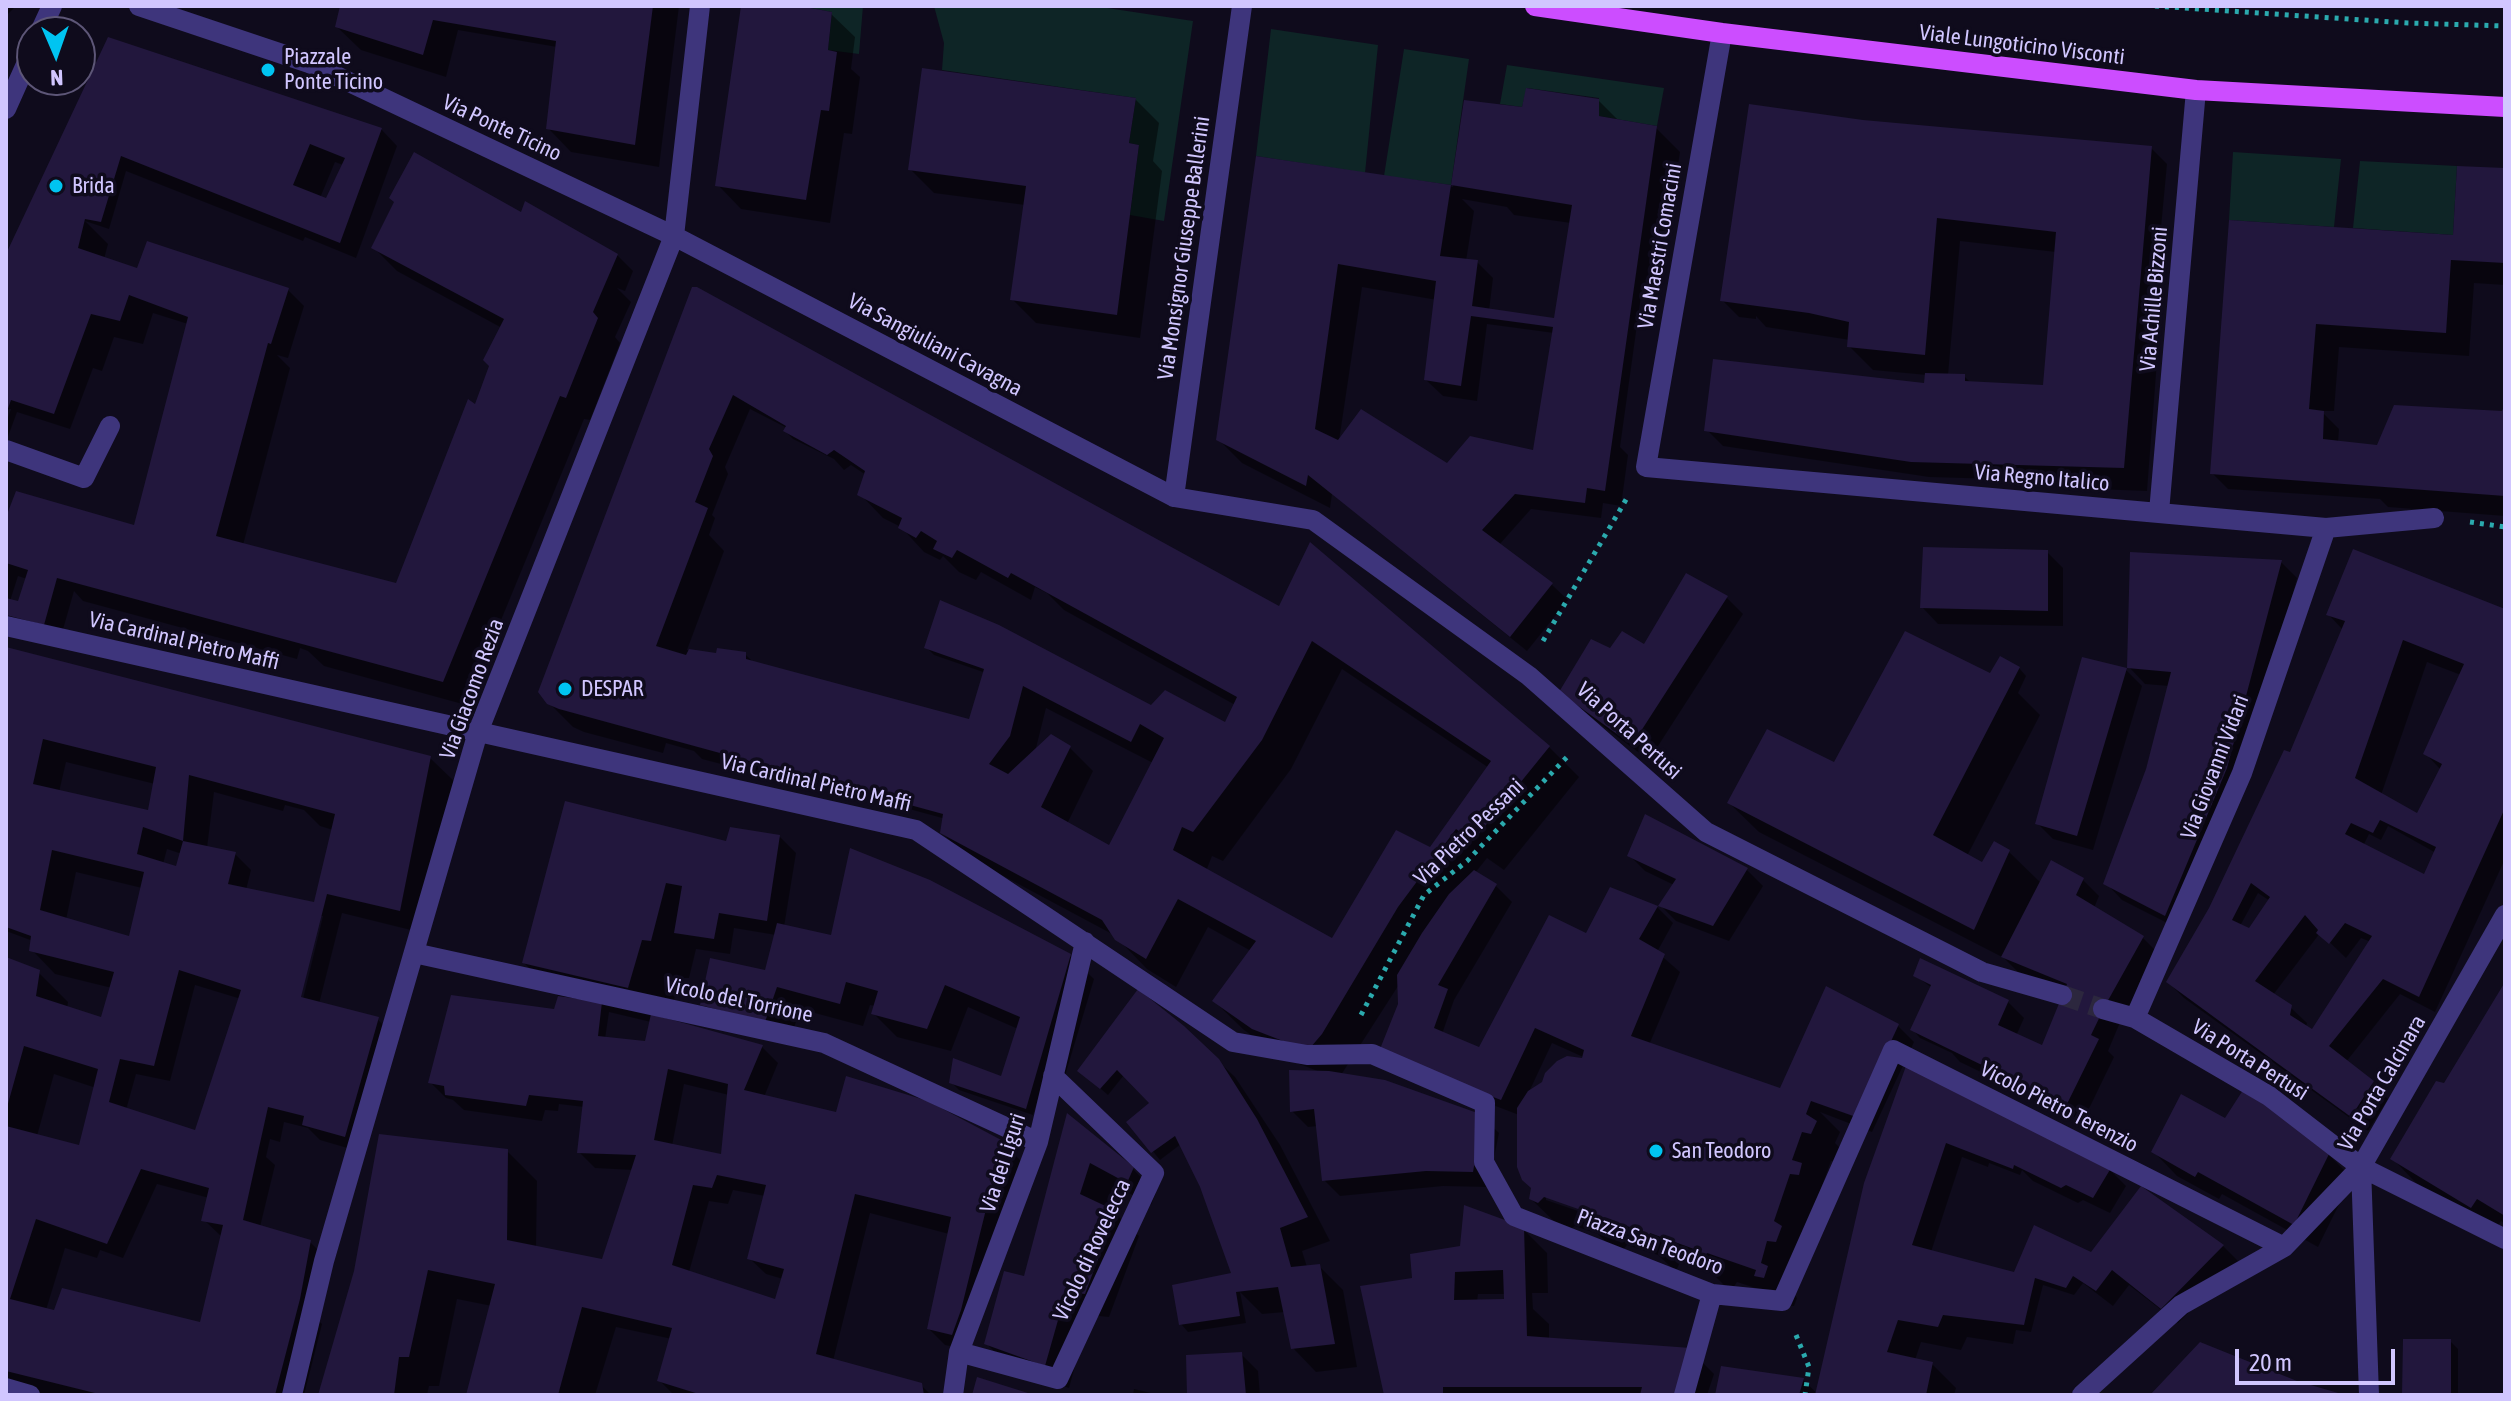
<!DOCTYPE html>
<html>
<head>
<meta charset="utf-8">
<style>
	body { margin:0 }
	#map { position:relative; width:2511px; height:1401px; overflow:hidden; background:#0f0b1c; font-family:"Asap Condensed",sans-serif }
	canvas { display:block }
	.frame { position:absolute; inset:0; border:8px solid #d1c6ff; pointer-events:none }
	.north { position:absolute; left:16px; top:16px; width:80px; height:80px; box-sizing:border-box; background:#0f0b1c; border:2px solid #5d5677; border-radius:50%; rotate:178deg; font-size:22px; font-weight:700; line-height:32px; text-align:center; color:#d1c6ff }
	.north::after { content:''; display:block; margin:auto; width:28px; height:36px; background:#00c4f1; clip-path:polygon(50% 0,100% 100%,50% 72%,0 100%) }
	.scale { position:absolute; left:2235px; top:1349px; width:160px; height:36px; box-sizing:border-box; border:4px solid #d1c6ff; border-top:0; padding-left:10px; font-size:24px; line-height:28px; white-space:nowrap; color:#d1c6ff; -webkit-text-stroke:6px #0f0b1c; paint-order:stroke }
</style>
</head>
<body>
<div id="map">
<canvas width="2511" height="1401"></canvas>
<div class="frame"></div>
<div class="north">N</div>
<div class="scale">20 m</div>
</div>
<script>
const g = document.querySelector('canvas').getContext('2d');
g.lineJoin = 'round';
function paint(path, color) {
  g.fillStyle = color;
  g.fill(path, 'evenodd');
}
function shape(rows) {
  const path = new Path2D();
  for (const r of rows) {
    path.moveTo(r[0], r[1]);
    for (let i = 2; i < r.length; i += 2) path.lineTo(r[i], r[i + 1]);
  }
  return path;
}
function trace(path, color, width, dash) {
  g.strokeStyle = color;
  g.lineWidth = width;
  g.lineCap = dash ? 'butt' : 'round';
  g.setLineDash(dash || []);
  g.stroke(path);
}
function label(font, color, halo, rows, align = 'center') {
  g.font = font + ' "Asap Condensed",sans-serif';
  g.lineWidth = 7;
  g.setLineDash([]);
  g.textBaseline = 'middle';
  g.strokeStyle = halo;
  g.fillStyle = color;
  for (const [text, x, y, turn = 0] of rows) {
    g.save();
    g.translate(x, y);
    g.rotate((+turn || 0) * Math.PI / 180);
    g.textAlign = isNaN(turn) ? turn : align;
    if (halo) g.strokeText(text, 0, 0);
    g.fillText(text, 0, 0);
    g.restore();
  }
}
const green = shape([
	[800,6,863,6,859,54,828,50,832,12],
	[934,6,1094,6,1193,21,1164,221,1130,215,1139,145,1129,143,1136,98,942,70,944,43],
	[1271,29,1378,45,1365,173,1256,156],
	[1404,49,1469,59,1451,185,1384,176],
	[1507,65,1664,88,1657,126,1599,116,1599,98,1527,88,1522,107,1500,104],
	[2233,152,2341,159,2334,227,2229,220],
	[2360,161,2457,166,2453,235,2353,228]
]);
const shadow = shape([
	[6,6,14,8,6,16],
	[342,6,679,6,659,167,571,152,548,128,557,47,458,30,446,77,361,50,337,27],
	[744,6,789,6,831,14,855,37,851,69,860,77,852,134,844,133,830,223,741,209,718,185],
	[109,39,381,129,397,146,356,258,305,237,303,241,126,171,109,229,85,221,108,244,104,259,136,270,288,290,304,306,288,358,277,355,290,368,243,545,398,585,477,406,502,328,397,271,374,248,522,215,617,255,633,271,625,291,617,288,631,302,615,337,620,343,590,420,584,419,466,705,324,666,308,651,300,648,297,659,83,601,74,591,60,640,6,625,6,518,136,527,188,324,153,313,143,344,114,337,102,371,93,368,70,429,17,412,6,442,6,423,11,409,6,410,6,258],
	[335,162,343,165,327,201,320,198],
	[18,576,27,579,20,604,10,601],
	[1136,100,1159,123,1153,161,1162,171,1140,338,1036,323,1012,299,1025,205,934,193,910,169],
	[1598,100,1620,122,1656,128,1680,152,1667,237,1659,236,1650,297,1641,296,1620,447,1628,455,1621,506,1603,503,1601,518,1531,509,1499,545,1551,584,1568,600,1527,651,1332,494,1330,508,1242,463,1218,439,1257,158,1453,187,1465,102,1524,109],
	[1462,199,1507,207,1514,215,1571,223,1556,323,1489,311,1493,278,1477,262,1466,261,1474,211],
	[1362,287,1437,300,1426,380,1443,396,1477,401,1487,324,1554,333,1535,452,1448,465,1339,441],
	[1863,122,2151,148,2167,164,2154,302,2161,309,2147,491,2067,488,2052,472,2031,472,2031,480,1929,477,1723,446,1707,430,1926,386,1927,375,1873,370,1849,346,1850,340,1766,327,1756,316,1756,319,1739,317,1722,300],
	[1960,241,2056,252,2045,387,1971,383,1964,376,1948,375],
	[2505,170,2505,285,2474,283,2469,356,2339,347,2334,411,2321,411,2339,429,2338,443,2376,447,2505,414,2505,516,2388,507,2380,499,2228,489,2212,473,2231,222,2455,237],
	[693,289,1278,608,1549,747,1579,777,1504,870,1487,858,1475,873,1496,886,1512,902,1454,1000,1442,1034,1480,1050,1587,936,1657,907,1673,923,1657,952,1680,972,1649,1045,1789,1095,1898,1026,1914,1042,1872,1132,1820,1112,1840,1132,1835,1143,1845,1153,1841,1163,1831,1161,1822,1186,1791,1291,1797,1298,1794,1306,1786,1305,1777,1295,1737,1282,1733,1288,1725,1286,1713,1274,1680,1262,1677,1269,1672,1268,1658,1255,1627,1245,1621,1252,1613,1249,1598,1234,1575,1226,1568,1231,1561,1228,1531,1199,1533,1187,1519,1115,1454,1090,1400,1005,1400,983,1341,1075,1482,1117,1499,1133,1488,1187,1443,1186,1340,1196,1324,1180,1318,1126,1308,1127,1292,1111,1320,1072,1284,1058,1244,1030,1214,1001,1251,951,1208,927,1176,987,1147,969,1114,935,966,856,942,833,946,819,780,774,778,779,702,759,694,751,666,743,663,753,584,732,573,727,548,702],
	[750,409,787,428,785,431,793,439,834,459,844,470,851,465,866,475,860,494,883,518,901,527,924,552,940,560,943,556,959,572,976,580,981,572,1031,600,1035,587,1047,593,1064,610,1237,706,1224,724,1152,707,926,647,934,655,986,673,970,722,754,663,745,654,717,655,687,650,724,551,709,535,715,518,712,515,728,474,725,467],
	[1342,669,1489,768,1430,850,1333,941,1206,871,1212,856,1223,861,1291,769],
	[1046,708,1153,763,1110,848,1067,824,1093,771,1070,748,1035,752],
	[1552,1043,1590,1060,1528,1094],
	[1546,1195,1591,1211,1590,1215,1546,1200],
	[2047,552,2063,568,2063,626,1938,624,1922,607],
	[2281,562,2297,578,2243,784,2181,930,2122,900,2106,883,2142,784,2169,686,2145,684,2129,667],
	[1727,598,1743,614,1649,760,1577,707,1561,691,1611,650,1645,647],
	[2505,611,2505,859,2435,1012,2400,994,2346,1062,2388,1099,2368,1131,2184,998,2168,982,2300,759,2343,630,2328,614],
	[2427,662,2461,675,2426,754,2441,770,2417,816,2381,795],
	[2388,826,2436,853,2425,877,2363,846,2369,834,2381,840],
	[2258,893,2270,901,2249,931,2240,926],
	[2320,933,2346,958,2361,938,2371,942,2313,1031,2306,1027,2307,1023,2290,1007,2273,995],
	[6,649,430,758,454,781,423,933,342,913,319,1004,377,1019,394,1035,361,1152,320,1140,308,1128,284,1122,280,1142,270,1139,266,1157,275,1165,260,1227,310,1242,326,1258,315,1317,322,1324,304,1395,83,1395,73,1393,73,1395,18,1395,6,1392,6,959,38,972,68,1002,67,1009,110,1023,112,988,55,974,32,950,33,941,6,931],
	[66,762,155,784,149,812,59,792],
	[214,792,283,811,285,805,304,810,320,826,333,830,315,905,246,890,251,870,235,854,207,848],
	[167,849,182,854,178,869,163,864],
	[76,872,142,888,131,938,66,920],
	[319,916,323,916,301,1007,297,1006],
	[195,985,241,999,196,1133,126,1110,136,1074,170,1081],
	[54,1074,96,1088,85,1149,37,1136],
	[157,1184,209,1198,204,1220,222,1237,208,1327,46,1310,65,1248,97,1258,100,1250,123,1258],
	[2019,668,2026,676,2018,693,2040,715,1967,856,1982,865,2009,852,2041,883,2083,880,2099,896,2094,908,2143,938,2159,954,2121,1020,2108,1051,2114,1057,2083,1121,1960,1062,1952,1053,1920,1038,1913,1030,1932,988,1916,976,2008,1002,2024,1018,2016,1036,2044,1048,2066,991,2019,973,2004,958,1759,832,1729,803,1835,764],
	[2126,670,2142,686,2093,850,2053,839,2037,823],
	[1646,817,1747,870,1763,886,1729,941,1676,921,1660,905,1674,885,1645,871,1629,855],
	[780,837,796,853,784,927,832,937,1070,956,1094,979,1061,1089,1043,1083,1033,1115,959,1090,951,1082,1002,1079,1018,1029,968,1007,951,1051,897,1037,873,1013,875,1006,870,1005,863,1026,800,1009,789,1044,726,1028,703,1005,766,972,776,935,734,928,730,954,696,949,689,978,680,978,668,1021,762,1047,778,1063,764,1097,810,1108,1002,1142,1026,1166,968,1350,945,1345,929,1329,949,1234,870,1213,833,1361,921,1385,931,1395,674,1395,659,1380,672,1339,616,1327,595,1395,468,1395,492,1306,457,1299,439,1386,429,1386,427,1395,320,1395,507,1151,537,1181,536,1248,604,1261,633,1170,595,1168,579,1152,584,1107,559,1104,558,1111,545,1110,542,1121,464,1110,453,1100,446,1098,430,1082,553,1011,560,998,524,963,728,843],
	[609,1012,651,1022,647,1043,605,1039],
	[684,1084,729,1095,722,1156,672,1146],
	[733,1190,765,1196,749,1258,766,1274,783,1279,777,1302,689,1272,709,1201,728,1204],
	[2505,986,2505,1224,2501,1221,2495,1230,2416,1183,2393,1159,2445,1085],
	[1217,1060,1235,1077,1280,1145,1330,1241,1302,1251,1307,1267,1319,1266,1343,1290,1357,1367,1316,1372,1293,1348,1285,1312,1262,1314,1240,1292,1246,1323,1188,1332,1181,1324,1233,1275,1214,1219,1181,1144,1160,1160,1129,1122,1173,1129,1124,1075,1108,1095,1080,1071],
	[1908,1069,2110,1170,2126,1186,2110,1213,2083,1200,2078,1203,2033,1181,2022,1170,2020,1175,1989,1163,1988,1167,1962,1157,1931,1252,2015,1274,2092,1255,2142,1189,2223,1246,2239,1262,2178,1323,2129,1285,2113,1306,2083,1283,2074,1295,2043,1285,2031,1332,2016,1330,2013,1344,1967,1337,1961,1350,1921,1342,1915,1360,1932,1364,1956,1388,1954,1395,1717,1395,1803,1380,1818,1394],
	[1069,1117,1133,1169,1156,1193,1151,1205,1114,1185,1106,1208,1115,1213,1139,1236,1109,1317,1089,1315,1069,1388,1010,1368,987,1344,1026,1278],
	[2226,1120,2328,1154,2352,1178,2318,1247,2222,1194,2219,1199,2177,1176,2154,1152],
	[1523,1229,1547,1253,1548,1293,1532,1293,1533,1309,1549,1324,1549,1340,1690,1350,1714,1374,1707,1395,1387,1395,1414,1279,1461,1248],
	[1478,1294,1506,1294,1509,1301,1477,1302],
	[2450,1341,2458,1349,2458,1395,2404,1395],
	[1242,1355,1258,1371,1260,1395,1189,1395],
	[1134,1389,1159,1395,1133,1395]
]);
const building = shape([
	[340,6,653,6,635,145,546,129,556,41,433,20,423,55,335,27],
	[741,6,800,6,832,12,828,50,837,52,829,111,821,110,806,200,715,186],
	[108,37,382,128,340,243,121,156,101,222,85,219,78,248,137,268,147,241,289,288,271,344,268,343,216,536,396,583,468,399,475,404,489,366,483,360,504,319,371,248,394,202,389,198,414,152,521,212,525,201,618,254,593,312,598,318,566,398,560,396,443,682,57,578,44,625,6,615,6,598,18,601,28,570,6,563,6,517,16,491,134,525,188,317,129,295,120,321,91,314,54,414,11,400,6,414,6,254],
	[310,144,345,158,326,198,293,185],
	[922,68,1136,98,1129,143,1139,145,1117,315,1010,300,1026,186,908,170],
	[1526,88,1599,99,1599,116,1657,126,1605,491,1587,488,1585,503,1515,494,1482,530,1553,583,1510,637,1308,475,1306,486,1216,440,1256,156,1451,185,1440,256,1478,260,1472,306,1554,318,1572,205,1451,185,1464,100,1522,107],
	[1338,264,1436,281,1424,380,1461,386,1471,316,1553,327,1533,450,1470,436,1447,463,1361,409,1338,440,1315,429],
	[1749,104,1863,120,2152,146,2124,468,1911,462,1704,431,1713,359,1924,383,1925,373,1965,374,1965,381,2043,385,2056,232,1937,218,1925,355,1847,347,1849,322,1809,313,1720,301],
	[2457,166,2505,168,2505,263,2451,260,2446,333,2316,324,2309,409,2324,411,2323,439,2377,445,2394,405,2502,411,2505,404,2505,496,2210,474,2229,220,2453,235],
	[692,287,697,287,1279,606,1310,542,1550,746,1473,841,1456,829,1398,907,1322,1034,1310,1048,1301,1048,1252,1029,1212,1001,1256,941,1178,899,1146,959,1115,940,1102,920,940,833,943,814,559,709,547,704,538,692],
	[733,395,786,426,783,431,827,455,834,450,865,471,857,495,902,518,898,528,916,538,921,531,937,541,933,549,952,558,957,550,1008,578,1011,573,1237,697,1225,722,1165,690,1151,705,999,625,940,600,924,648,984,669,969,719,746,659,746,652,717,648,716,653,689,649,686,655,656,646,708,508,695,502,713,456,709,449],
	[1312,641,1491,761,1430,847,1396,830,1332,938,1173,850,1182,827,1193,832,1262,740],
	[1023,686,1131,742,1140,724,1164,738,1109,845,1041,807,1071,746,1051,734,1008,774,989,764,1010,736],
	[1923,547,2048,550,2048,611,1920,608],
	[2353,549,2505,609,2505,808,2419,997,2383,979,2329,1046,2374,1081,2351,1117,2166,982,2209,908,2284,750,2290,752,2345,621,2326,615],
	[2403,640,2464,664,2423,754,2442,764,2417,813,2355,778],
	[2380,820,2436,847,2424,874,2345,834,2351,823,2373,833],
	[2251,883,2270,897,2249,928,2232,920],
	[2305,915,2318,930,2316,933,2329,944,2345,923,2372,936,2312,1029,2290,1015,2292,1005,2255,981],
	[2130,552,2282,560,2227,768,2165,916,2103,884,2146,769,2171,672,2127,668,2077,836,2035,824,2082,657,2127,668],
	[1686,573,1728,596,1632,745,1559,692,1591,639,1610,648,1622,631,1644,644],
	[1905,631,1990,673,2000,656,2020,667,1933,835,1982,862,1994,841,2010,850,1974,930,1727,803,1767,729,1834,762],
	[6,647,431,756,400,911,327,894,301,997,379,1017,345,1137,302,1125,304,1116,268,1107,243,1220,311,1240,300,1299,275,1395,103,1395,6,1371,6,1126,79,1145,98,1069,24,1046,6,1111,6,957,40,970,36,996,101,1017,114,972,29,951,31,936,6,927],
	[43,739,156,767,148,810,33,784],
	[189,775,335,814,314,902,228,884,236,852,183,841,176,866,137,854,143,827,183,841],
	[52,850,144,872,129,936,40,910],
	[179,970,241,990,195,1130,109,1102,120,1059,154,1066],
	[141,1169,209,1188,201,1221,223,1225,200,1322,62,1288,54,1310,10,1299,36,1219,107,1244],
	[565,801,726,841,730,827,780,835,767,921,719,913,714,939,674,933,682,886,666,883,651,941,642,940,628,988,522,963],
	[1645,814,1748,868,1713,926,1658,906,1639,939,1665,954,1631,1036,1780,1088,1826,986,1899,1024,1856,1117,1811,1101,1806,1114,1817,1121,1811,1134,1802,1132,1792,1160,1802,1163,1799,1175,1790,1174,1774,1221,1782,1226,1776,1242,1767,1241,1761,1263,1768,1266,1764,1278,1754,1276,1756,1270,1707,1253,1703,1259,1693,1257,1694,1249,1650,1233,1647,1241,1640,1239,1640,1230,1596,1217,1591,1223,1581,1220,1581,1210,1544,1197,1538,1203,1529,1199,1531,1188,1522,1180,1517,1167,1517,1108,1528,1091,1542,1082,1545,1073,1557,1061,1567,1056,1582,1058,1584,1050,1535,1028,1501,1100,1436,1075,1380,1049,1398,1004,1397,975,1422,933,1449,894,1474,870,1497,884,1438,985,1448,989,1434,1028,1479,1047,1549,915,1586,933,1610,887,1658,906,1676,879,1627,856],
	[850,848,930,880,1071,954,1026,1109,949,1083,953,1058,1001,1076,1020,1017,945,985,927,1029,871,1014,878,991,846,982,840,1004,777,987,765,1022,700,1005,710,958,765,970,777,923,831,935],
	[2051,860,2084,878,2076,895,2144,936,2106,1004,2091,1035,2099,1039,2066,1106,1910,1030,1931,985,1913,976,1920,958,2009,1000,1998,1025,2042,1045,2067,984,2001,957],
	[2505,982,2505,1216,2477,1199,2471,1208,2390,1159,2436,1081,2444,1083],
	[1138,989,1184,1026,1219,1059,1257,1119,1308,1217,1280,1228,1291,1267,1320,1264,1335,1344,1291,1349,1278,1287,1236,1292,1240,1316,1179,1325,1172,1285,1231,1273,1200,1187,1175,1136,1151,1153,1126,1122,1149,1103,1117,1070,1100,1089,1077,1071],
	[451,995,554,1009,558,996,602,1002,598,1036,645,1041,651,1014,763,1045,744,1090,836,1112,846,1076,928,1101,1003,1141,961,1310,952,1335,927,1329,951,1217,855,1194,816,1354,922,1383,924,1395,702,1395,657,1381,672,1328,582,1307,558,1395,466,1395,495,1284,428,1270,409,1357,399,1357,394,1395,318,1395,354,1271,379,1134,508,1149,507,1240,602,1259,636,1155,577,1153,583,1101,529,1095,526,1106,445,1095,444,1086,428,1083],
	[668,1069,728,1084,721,1154,654,1140],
	[717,1175,766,1185,747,1259,784,1269,775,1299,672,1265,693,1185,712,1188],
	[1906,1066,2111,1168,2093,1198,2066,1185,2061,1188,2014,1165,2013,1169,1946,1143,1912,1245,2014,1272,2034,1225,2091,1252,2141,1186,2224,1245,2161,1309,2112,1270,2096,1291,2073,1276,2066,1288,2035,1278,2024,1325,1943,1315,1938,1327,1898,1320,1887,1352,1933,1362,1926,1395,1815,1395,1864,1183],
	[1289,1070,1329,1071,1385,1080,1483,1115,1473,1172,1426,1171,1322,1181,1314,1109,1290,1112],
	[2245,1087,2330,1152,2294,1225,2198,1172,2195,1177,2151,1152,2181,1094,2225,1118],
	[1067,1113,1134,1167,1127,1183,1090,1163,1080,1194,1116,1211,1085,1294,1066,1292,1045,1366,984,1344,1004,1271,1024,1276],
	[1464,1205,1524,1227,1527,1336,1691,1348,1677,1395,1640,1395,1642,1387,1443,1387,1443,1395,1384,1395,1360,1286,1412,1278,1410,1254,1460,1246],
	[1503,1270,1504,1299,1454,1300,1455,1272],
	[2403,1339,2451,1339,2451,1395,2402,1395],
	[2200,1342,2297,1381,2345,1395,2150,1395],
	[1242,1352,1246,1395,1187,1395,1186,1355],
	[1721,1366,1804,1378,1799,1395,1715,1395],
	[977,1377,1031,1394,1031,1395,972,1395]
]);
const minorTunnel = shape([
	[2062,995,2103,1009]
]);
const path = shape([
	[2155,6,2408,23,2505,26],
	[2470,522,2505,527],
	[1543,641,1627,498],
	[1361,1015,1424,895,1467,861,1567,757],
	[1796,1335,1809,1367,1805,1395]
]);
const minor = shape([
	[139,6,309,63,674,236,1174,497,1313,520,1529,676,1706,832,1982,972,2062,995],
	[40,32,52,6],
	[1722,33,1646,467,2326,528,2434,518],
	[6,109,32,51],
	[6,450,84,478,110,426],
	[1174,497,1242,6],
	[2159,512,2196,90],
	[6,626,916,830,1233,1042,1307,1055,1372,1054,1485,1103,1484,1162,1514,1216,1712,1294,1782,1301,1893,1050,2284,1247],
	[414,953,824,1043,1038,1142],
	[2103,1009,2135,1018,2269,1096,2361,1167,2505,1239],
	[2135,1018,2242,773,2326,528],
	[2361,1167,2369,1395],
	[959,1352,1058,1379,1154,1173,1053,1076],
	[6,1388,30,1395],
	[292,1395,324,1261,478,732,674,236,700,6],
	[953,1395,959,1352,1038,1142,1085,942],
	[1684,1395,1712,1294],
	[2082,1395,2181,1305,2284,1247,2361,1167,2505,915]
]);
const major = shape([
	[1535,6,1722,33,2196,90,2505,107]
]);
const markers = [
	[268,70,8,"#00c4f1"],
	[56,186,8,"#00c4f1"],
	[565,689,8,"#00c4f1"],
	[1656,1151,8,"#00c4f1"]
];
const streetNames = [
	["Viale Lungoticino Visconti",2022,45,7],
	["Via Ponte Ticino",502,128,25],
	["Via Maestri Comacini",1660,246,-80],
	["Via Monsignor Giuseppe Ballerini",1184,248,-82],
	["Via Achille Bizzoni",2154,299,-85],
	["Via Sangiuliani Cavagna",935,345,28],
	["Via Regno Italico",2042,478,5],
	["Via Cardinal Pietro Maffi",184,641,13],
	["Via Giacomo Rezia",472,689,-70],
	["Via Porta Pertusi",1629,731,42],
	["Via Giovanni Vidari",2215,767,-69],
	["Via Cardinal Pietro Maffi",816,783,13],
	["Via Pietro Pessani",1469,832,-44],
	["Vicolo del Torrione",739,1000,12],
	["Via Porta Pertusi",2250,1060,32],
	["Via Porta Calcinara",2382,1083,-60],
	["Vicolo Pietro Terenzio",2059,1107,27],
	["Via dei Liguri",1003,1163,-72],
	["Piazza San Teodoro",1650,1242,20],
	["Vicolo di Rovelecca",1092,1250,-65]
];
const poiNames = [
	["Piazzale",284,57],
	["Ponte Ticino",284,82],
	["Brida",72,186],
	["DESPAR",581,689],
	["San Teodoro",1672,1151]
];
paint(green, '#0e2526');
paint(shadow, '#0007');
paint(building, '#22173d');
trace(minorTunnel, '#2c273e', 20, [20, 10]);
trace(path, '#2baaae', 5, [4, 6]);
trace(minor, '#3e357c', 20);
trace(major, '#cc4dff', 20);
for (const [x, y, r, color] of markers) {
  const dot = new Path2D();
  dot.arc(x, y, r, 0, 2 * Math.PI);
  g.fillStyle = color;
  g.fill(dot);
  trace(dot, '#0f0b1c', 3);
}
label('22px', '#d1c6ff', '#0f0b1c', streetNames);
label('22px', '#d1c6ff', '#0f0b1c', poiNames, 'left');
</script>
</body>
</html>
